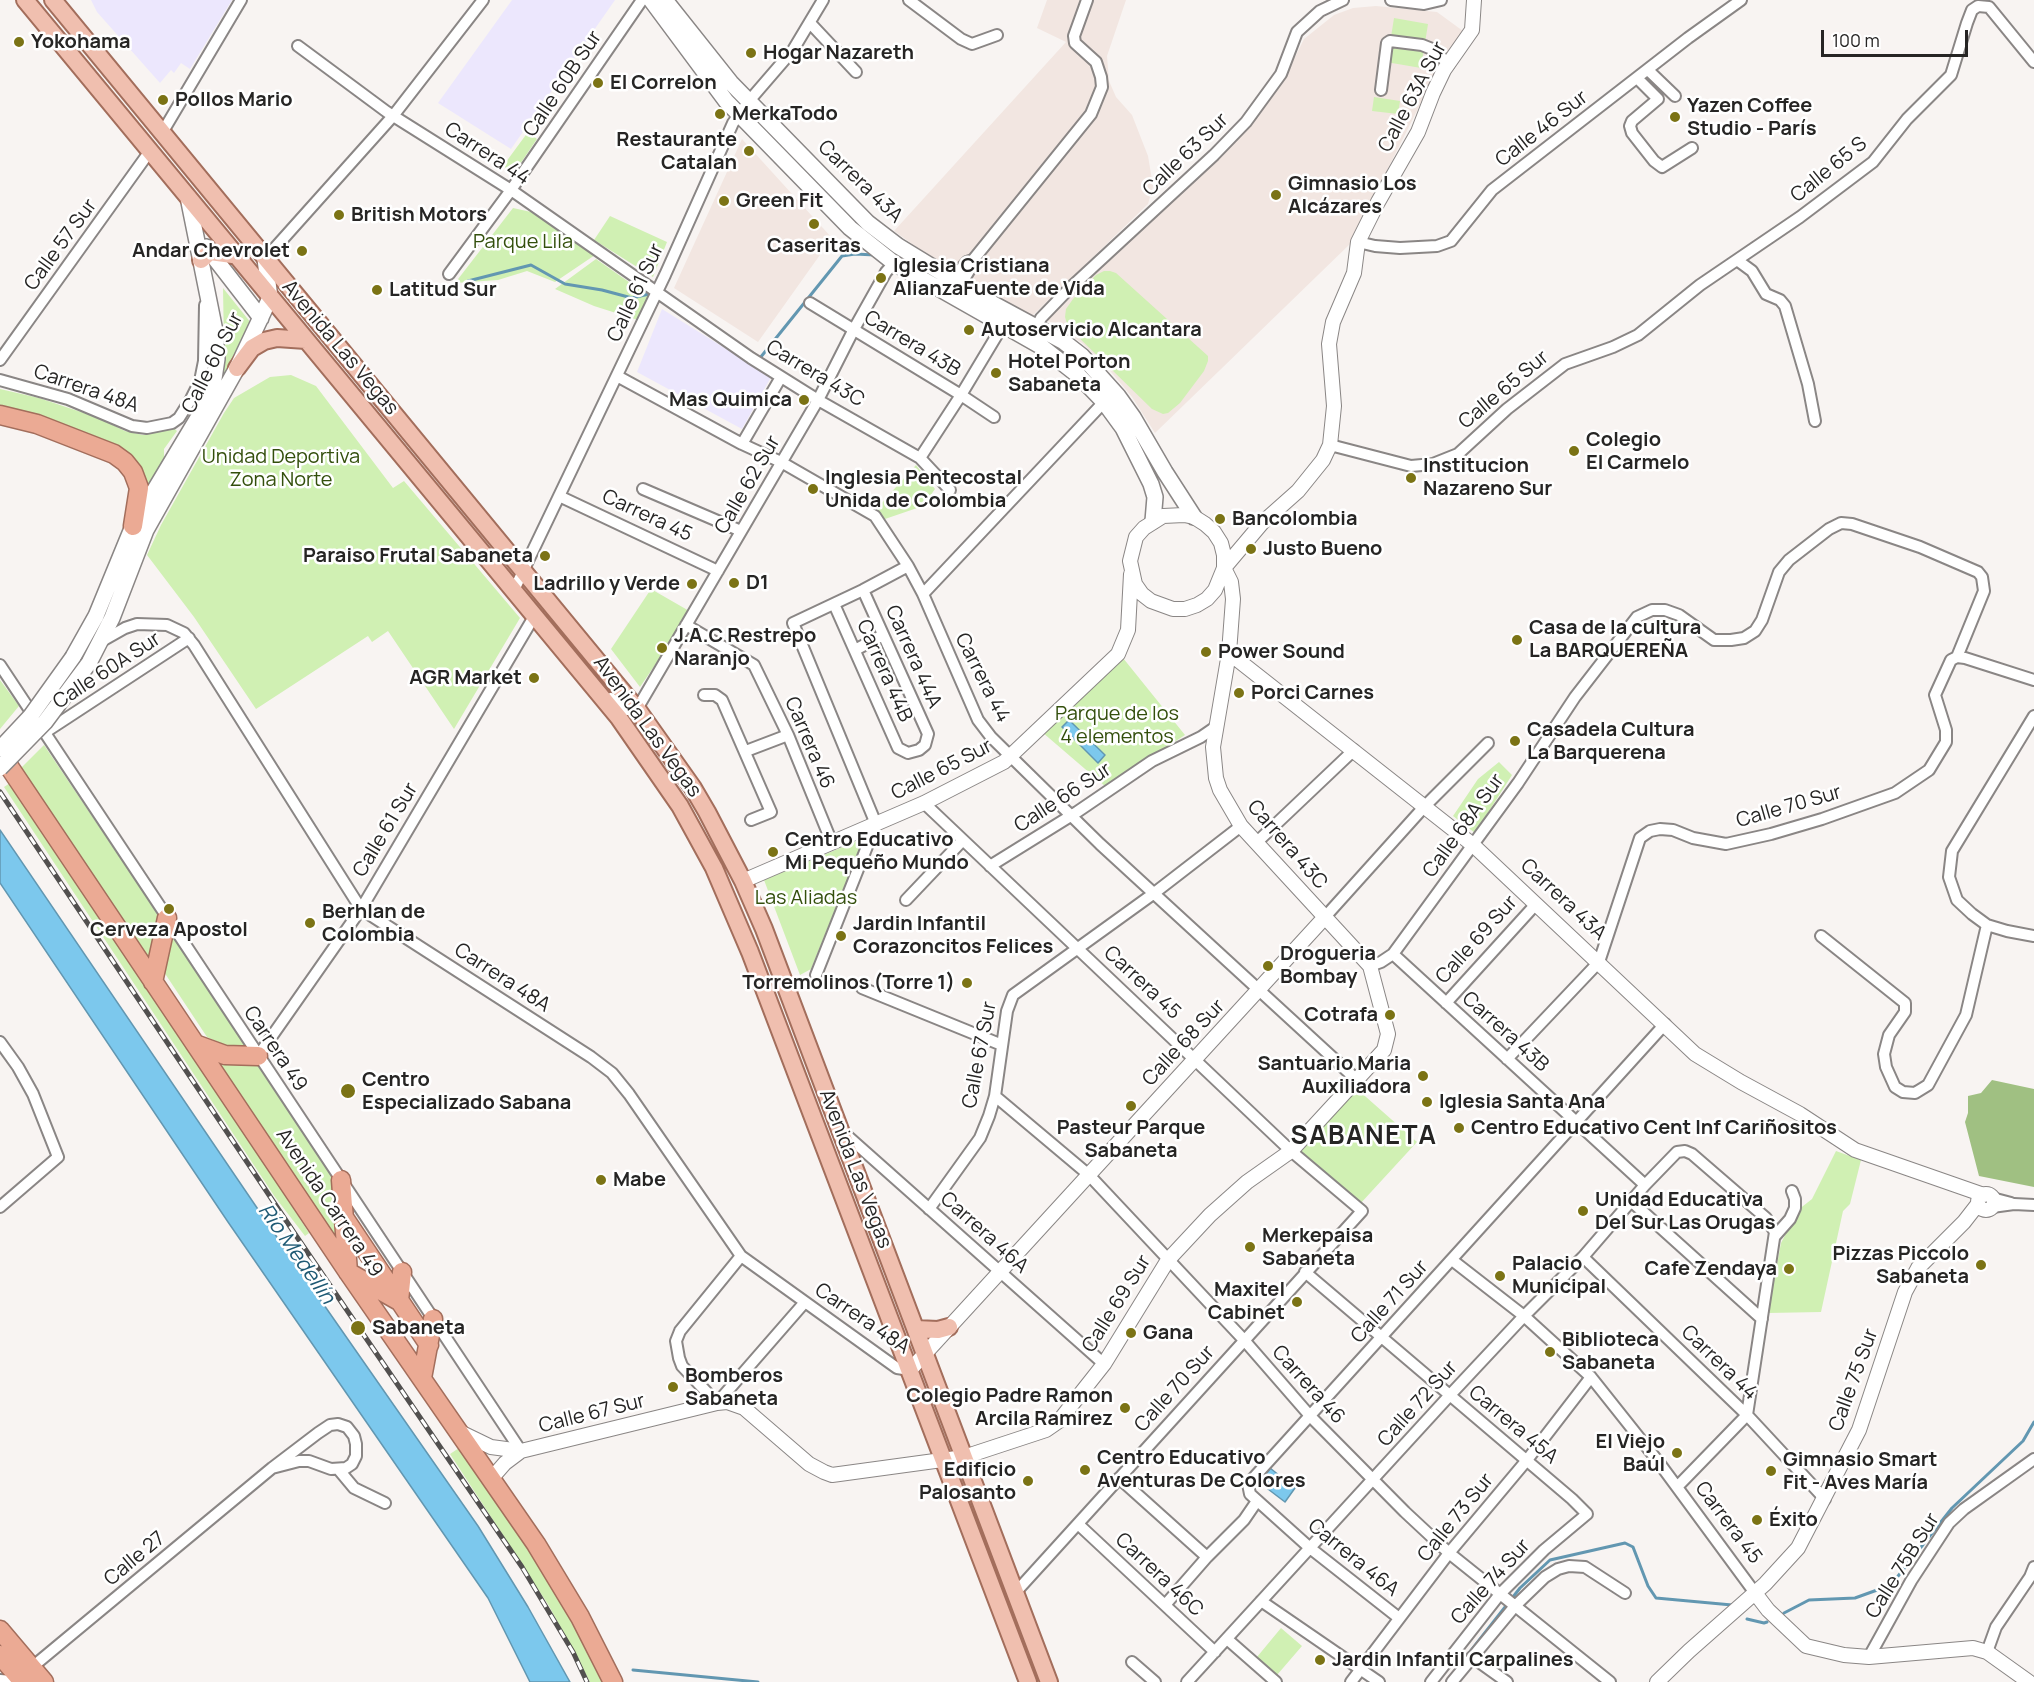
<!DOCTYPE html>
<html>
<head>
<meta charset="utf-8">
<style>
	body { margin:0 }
	#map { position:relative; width:2034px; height:1682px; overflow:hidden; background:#f8f4f2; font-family:Manrope,sans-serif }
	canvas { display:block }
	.scale { position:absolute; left:1821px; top:30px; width:147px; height:27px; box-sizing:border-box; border:3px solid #262524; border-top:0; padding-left:8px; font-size:18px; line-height:21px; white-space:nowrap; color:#262524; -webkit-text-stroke:4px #fff; paint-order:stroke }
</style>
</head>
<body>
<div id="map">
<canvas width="2034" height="1682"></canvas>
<div class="scale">100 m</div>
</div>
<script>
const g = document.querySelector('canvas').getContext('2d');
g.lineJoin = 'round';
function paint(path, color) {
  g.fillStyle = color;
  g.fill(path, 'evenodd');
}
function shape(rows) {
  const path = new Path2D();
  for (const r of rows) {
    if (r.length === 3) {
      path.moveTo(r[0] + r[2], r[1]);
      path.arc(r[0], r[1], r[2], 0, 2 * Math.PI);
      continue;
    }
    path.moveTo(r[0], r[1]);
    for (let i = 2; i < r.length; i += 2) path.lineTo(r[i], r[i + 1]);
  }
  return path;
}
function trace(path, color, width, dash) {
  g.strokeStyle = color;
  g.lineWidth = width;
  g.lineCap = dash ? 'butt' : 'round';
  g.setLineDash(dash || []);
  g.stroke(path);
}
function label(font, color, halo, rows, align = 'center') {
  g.font = font + ' Manrope,sans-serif';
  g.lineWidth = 5;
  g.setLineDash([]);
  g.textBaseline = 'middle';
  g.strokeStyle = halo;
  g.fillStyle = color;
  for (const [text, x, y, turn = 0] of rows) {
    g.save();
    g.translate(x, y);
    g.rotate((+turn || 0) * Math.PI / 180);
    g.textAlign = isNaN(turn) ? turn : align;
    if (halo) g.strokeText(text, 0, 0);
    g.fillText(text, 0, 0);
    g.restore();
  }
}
const built = shape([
	[1047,0,1126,0,1107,56,1109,81,1116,97,1132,115,1148,156,1153,186,1148,204,1029,319,960,278,894,231,1066,42,1037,28],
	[1376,6,1437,12,1463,31,1443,59,1350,244,1155,433,1132,397,1106,366,1082,343,1047,320,1230,145,1259,107,1281,85,1304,39,1334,15,1353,8],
	[742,139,832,238,758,342,674,288]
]);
const industrial = shape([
	[91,0,232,0,190,69,181,63,174,73,171,70,160,83,97,12],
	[512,0,615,0,511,149,438,103],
	[662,309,771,377,742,429,637,372]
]);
const green = shape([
	[1394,18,1428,24,1425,43,1391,37],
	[1389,43,1424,49,1421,68,1386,62],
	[1374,97,1400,101,1398,114,1372,111],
	[528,132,537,139,514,173,503,166],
	[513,208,531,212,595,255,555,282,527,271,498,280,455,283],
	[610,216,667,242,653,277,594,240],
	[596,259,649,296,638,320,594,306,555,289],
	[1104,271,1110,271,1116,273,1208,356,1208,361,1204,371,1180,403,1168,413,1163,414,1152,409,1068,327,1065,317,1066,309,1073,299,1096,275],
	[223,288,251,323,215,393,222,367,224,346],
	[291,375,316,386,393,488,404,481,520,618,454,729,388,631,372,642,368,636,256,709,194,617,147,555,161,525,224,413,234,398,270,377],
	[0,389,39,398,96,417,125,431,143,435,157,432,172,426,177,431,164,449,164,464,144,494,141,473,0,409],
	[916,465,935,489,923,506,885,519,877,508],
	[651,589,691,612,640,687,611,649],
	[1123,658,1185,735,1106,787,1042,732],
	[0,680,19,706,0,729],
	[44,745,158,914,151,961,20,769],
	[1499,762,1512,775,1475,833,1453,816,1478,779],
	[10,783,226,1104,309,1233,305,1236,275,1197,4,787],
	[864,838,811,969,800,975,764,880],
	[169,931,247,1048,227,1046,207,1037,162,969],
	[217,1059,257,1062,337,1182,341,1247],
	[1357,1089,1417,1142,1360,1204,1300,1153],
	[1836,1151,1861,1160,1850,1204,1843,1211,1821,1312,1768,1313,1781,1243,1798,1210,1812,1199],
	[459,1448,540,1564,580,1634,603,1682,590,1682,549,1606,450,1454],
	[1281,1628,1302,1646,1277,1675,1257,1657]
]);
const forest = shape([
	[1992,1080,2034,1089,2034,1187,1979,1176,1965,1122,1968,1113,1968,1096,1981,1093]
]);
const water = shape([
	[1069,720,1105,755,1098,763,1062,727,1069,720],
	[0,830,285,1249,478,1526,528,1607,570,1682,530,1682,488,1598,228,1222,0,883,0,830],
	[1270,1468,1295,1488,1285,1502,1260,1483,1270,1468]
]);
const stream = shape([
	[468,281,531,265,565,284,602,290,632,298,649,294],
	[760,358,842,256,855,254,875,255],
	[1784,1613,1809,1600,1855,1598,1891,1585,1952,1508,2023,1441,2034,1422],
	[1747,1619,1764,1623,1767,1622],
	[1462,1662,1520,1588,1550,1560,1625,1543,1633,1547,1648,1586,1656,1598,1732,1605],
	[633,1670,758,1682]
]);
const minor = shape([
	[909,0,961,39,972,44,997,35],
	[1391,0,1424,4,1441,0],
	[810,23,856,72],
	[298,46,387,112,511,190,751,358,818,400,920,458,950,490],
	[1648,70,1675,96],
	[1637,78,1658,99,1632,121,1630,126,1632,133,1654,161,1662,167,1692,148],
	[1381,90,1387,43,1390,41,1422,45,1432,49,1449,64],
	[162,133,241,0],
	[1358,242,1375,246,1400,248,1437,246,1451,241,1492,190,1688,38,1741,0],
	[265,259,393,116,483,0],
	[1737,260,1752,271,1766,294,1780,300,1785,306,1808,384,1815,421],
	[449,274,511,190,642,0],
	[952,279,967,262,973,260,1091,114,1102,87,1101,77,1096,62,1075,43,1074,36,1087,0],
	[961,284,972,266,973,260],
	[810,303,961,395,994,417],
	[1037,326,1041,318,1068,290,1214,155,1246,122,1281,74,1297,32,1320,11,1343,0],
	[0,360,150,151],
	[617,376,742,444,781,462,875,516,908,566,923,594,978,720,991,737,1100,844,1357,1080],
	[0,380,68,399,132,426,147,428,172,423,179,418,191,399,200,381,204,361,205,305],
	[742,444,781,377],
	[1330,445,1411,466,1433,464,1458,454,1507,409,1565,364,1613,347,1638,335,1700,285,1800,217,1873,162,1907,119,1951,75,1967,23,1972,10,1978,6,1989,7,2034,62],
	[920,458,961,395,1003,325],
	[643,489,741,531],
	[559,496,718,571],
	[514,590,665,275,733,123,749,101,793,50,823,0],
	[923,594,1104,402],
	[834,604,898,748,908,753,919,750,925,745,928,734,863,590],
	[686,625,754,665,788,735,832,843],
	[102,641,125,628,137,624,167,625,184,633,194,645,361,909,591,1057,612,1073,629,1094,741,1256,890,1363,897,1368,910,1370],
	[855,650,883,635],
	[0,665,521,1451],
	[704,695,715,695,722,700,771,812,751,820],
	[611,698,627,710,637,709,818,400,854,329,886,272,894,263],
	[2034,716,1952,851,1949,877,1957,900,1972,914,1987,925,2007,931,2034,936],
	[44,733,189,638],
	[746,751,788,735],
	[924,803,1291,1151,1362,1211,1015,1593],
	[1256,843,1354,750],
	[990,866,1077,812,1152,761,1201,737,1217,726],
	[906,900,963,840],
	[1325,917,1424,807,1488,743],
	[1821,936,1905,1003,1905,1012,1889,1035,1884,1054,1886,1067,1895,1087,1903,1092,1915,1093,1928,1085,1966,1015,1987,925],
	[1393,954,1645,1185],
	[1370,966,1381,962,1393,954,1518,783,1575,697,1637,617,1652,610,1665,610,1679,615,1714,640,1731,640,1744,638,1755,631,1762,620,1779,572,1789,560,1829,529,1841,523,1852,524,1920,547,1978,572,1982,577,1984,591,1957,657],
	[816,975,876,824,793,623,863,590,908,566],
	[862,988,1002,1045],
	[1446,1003,1536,904],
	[0,1042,18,1067,33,1094,58,1157,0,1207],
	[258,1056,361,909,535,615],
	[1507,1059,1599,962,1640,838,1650,831,1660,829,1673,830,1693,838,1726,844,1771,834,1822,819,1895,793,1929,770,1946,742,1946,730,1935,695,1951,660,1957,657,1965,658,2034,680],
	[995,1096,1089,1175,1244,1340,1311,1417,1405,1512,1449,1553,1610,1682],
	[844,1133,1104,1364],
	[1992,1198,2011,1203],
	[1631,1201,1762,1319],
	[1992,1207,2014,1204,2034,1205],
	[929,1209,980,1138,989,1116,995,1096,1007,1011,1013,995,1153,894,1241,826],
	[1775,1236,1790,1219,1795,1208,1795,1199,1792,1191],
	[741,1256,680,1331,676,1341,679,1358,682,1366,717,1403,805,1302],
	[1583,1257,1747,1415,1825,1499],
	[1452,1260,1524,1316,1591,1377,1657,1460,1755,1593],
	[1305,1272,1572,1499,1587,1514,1544,1550,1500,1594,1431,1682],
	[338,1424,347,1427,354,1436,356,1444,356,1456,352,1464,346,1468,331,1469,309,1461,299,1461,272,1468,318,1433,330,1425,338,1424],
	[339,1470,354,1488,385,1503],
	[1119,1478,1207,1557],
	[1078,1524,1215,1652],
	[1261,1601,1379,1682],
	[1165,1605,1207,1557,1244,1520,1257,1501],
	[1399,1618,1310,1548,1250,1494,1248,1484,1665,1024],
	[1227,1639,1276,1682],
	[1987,1652,1996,1627,2030,1577,2034,1567],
	[1472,1657,1507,1682],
	[1869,1657,1911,1581,1949,1523,1964,1509,2034,1459],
	[1132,1662,1155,1682],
	[0,1680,12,1681,19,1678,272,1468],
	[1187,1682,1450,1395,1524,1316,1583,1257,1645,1185,1677,1152,1685,1151,1692,1154,1766,1218,1775,1232,1747,1415,1677,1487],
	[1351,1682,1449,1553,1527,1460,1591,1377],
	[1452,1682,1515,1606,1545,1577,1558,1569,1569,1566,1585,1567,1625,1593]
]);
const tertiary = shape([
	[1229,653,1473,845,1695,1054,1741,1082,1800,1114,1855,1150,1984,1195],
	[743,881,924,803,1004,762,1118,654,1128,630,1131,574],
	[1986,1202,8],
	[910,1370,1325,917],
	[460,1432,491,1447,521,1451,717,1403,727,1402,744,1408,809,1464,824,1472,832,1475,964,1457,1046,1430,1059,1421,1104,1364,1168,1260,1210,1215,1247,1182,1291,1151,1384,1050,1388,1034,1370,966,1241,826,1220,790,1216,778,1213,747,1229,653,1233,599,1231,582,1224,568,1224,555,1221,543,1214,532,1205,524,1194,517,1184,515,1163,516,1144,528,1136,537,1130,561,1135,584,1142,594,1151,601,1173,609,1185,609,1197,605,1207,599,1215,590,1224,568,1262,523,1298,491,1323,460,1330,445,1334,406,1329,344,1333,322,1354,273,1358,242,1378,202,1418,132,1433,93,1444,70,1472,30,1474,0],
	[491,1479,505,1463,521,1451],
	[1755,1593,1768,1610,1806,1646,1844,1655,1869,1657,1973,1648,1987,1652,2029,1682],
	[1657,1682,1689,1651,1765,1584,1798,1548,1859,1430,1905,1292,1918,1268,1964,1222,1978,1204]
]);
const secondary = shape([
	[651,0,726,101,850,228,894,263,1042,347,1079,376,1104,402,1123,428,1151,484,1155,497,1153,521],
	[665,0,731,83,868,223,898,246,988,301,1064,342,1082,356,1118,396,1133,417,1165,472,1194,517],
	[206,247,261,318],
	[73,657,96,616,133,526,202,411,210,394,214,379,217,359,215,331,188,197],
	[89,663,112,618,146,530,237,368,270,298,265,259]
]);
const primary = shape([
	[25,0,619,718,680,806,714,868,750,952,1028,1682],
	[53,0,637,709,693,788,707,812,743,881,764,929,1049,1682],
	[201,260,210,252,240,256],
	[237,368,252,348,264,341,277,338,306,340],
	[916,1329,938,1330,949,1327]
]);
const trunk = shape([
	[0,415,37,424,114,454,125,462,133,472,139,488,133,526],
	[0,753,348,1272,536,1544,580,1617,613,1682],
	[153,982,167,918],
	[195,1044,225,1055,258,1056],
	[341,1180,348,1272,399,1301,402,1272],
	[345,1219,429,1345],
	[422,1378,433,1319],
	[0,1630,44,1682],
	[0,1655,23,1682]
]);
const rail = shape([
	[0,792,297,1237,522,1567,573,1652,587,1682]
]);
const secondaryBridge = shape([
	[0,749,30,717,73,657],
	[0,768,45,722,89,663]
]);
const markers = [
	[19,42,6,"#7b7315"],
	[751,53,6,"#7b7315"],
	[598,83,6,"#7b7315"],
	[163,100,6,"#7b7315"],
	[720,114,6,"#7b7315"],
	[1675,117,6,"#7b7315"],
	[749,151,6,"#7b7315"],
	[1276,195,6,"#7b7315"],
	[724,201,6,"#7b7315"],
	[339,215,6,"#7b7315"],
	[814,224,6,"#7b7315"],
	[302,251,6,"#7b7315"],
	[881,278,6,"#7b7315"],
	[377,290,6,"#7b7315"],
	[969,330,6,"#7b7315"],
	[996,373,6,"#7b7315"],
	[804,400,6,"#7b7315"],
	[1574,451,6,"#7b7315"],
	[1411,478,6,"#7b7315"],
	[813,489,6,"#7b7315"],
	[1220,519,6,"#7b7315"],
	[1251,549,6,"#7b7315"],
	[545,556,6,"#7b7315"],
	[734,583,6,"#7b7315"],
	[692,584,6,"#7b7315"],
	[1517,640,6,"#7b7315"],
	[662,648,6,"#7b7315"],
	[1206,652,6,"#7b7315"],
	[534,678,6,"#7b7315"],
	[1239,693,6,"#7b7315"],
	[1515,741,6,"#7b7315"],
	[773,852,6,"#7b7315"],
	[169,909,6,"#7b7315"],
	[310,923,6,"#7b7315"],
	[841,936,6,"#7b7315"],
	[1268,966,6,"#7b7315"],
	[967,983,6,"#7b7315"],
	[1390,1015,6,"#7b7315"],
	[1423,1076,6,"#7b7315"],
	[348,1091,8,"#7b7315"],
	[1427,1102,6,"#7b7315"],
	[1131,1106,6,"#7b7315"],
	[1459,1128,6,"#7b7315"],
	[601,1180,6,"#7b7315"],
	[1583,1211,6,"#7b7315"],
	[1250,1247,6,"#7b7315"],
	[1981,1265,6,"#7b7315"],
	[1789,1269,6,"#7b7315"],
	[1500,1276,6,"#7b7315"],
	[1297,1302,6,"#7b7315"],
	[358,1328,8,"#7b7315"],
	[1131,1333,6,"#7b7315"],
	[1550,1352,6,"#7b7315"],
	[673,1387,6,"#7b7315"],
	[1125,1408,6,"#7b7315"],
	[1677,1453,6,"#7b7315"],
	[1085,1470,6,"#7b7315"],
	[1771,1471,6,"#7b7315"],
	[1028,1481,6,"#7b7315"],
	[1757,1520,6,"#7b7315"],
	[1320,1660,6,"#7b7315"]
];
const poiNames = [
	["Yokohama",31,42],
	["Hogar Nazareth",763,53],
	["El Correlon",610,83],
	["Pollos Mario",175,100],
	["Yazen Coffee",1687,106],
	["Studio - París",1687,129],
	["MerkaTodo",732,114],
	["Restaurante",737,140,"right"],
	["Catalan",737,163,"right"],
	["Gimnasio Los",1288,184],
	["Alcázares",1288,207],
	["Green Fit",736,201],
	["British Motors",351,215],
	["Caseritas",814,246,"center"],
	["Andar Chevrolet",290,251,"right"],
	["Iglesia Cristiana",893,266],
	["AlianzaFuente de Vida",893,289],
	["Latitud Sur",389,290],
	["Autoservicio Alcantara",981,330],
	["Hotel Porton",1008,362],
	["Sabaneta",1008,385],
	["Mas Quimica",792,400,"right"],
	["Colegio",1586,440],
	["El Carmelo",1586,463],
	["Institucion",1423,466],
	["Nazareno Sur",1423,489],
	["Inglesia Pentecostal",825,478],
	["Unida de Colombia",825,501],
	["Bancolombia",1232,519],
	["Justo Bueno",1263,549],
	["Paraiso Frutal Sabaneta",533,556,"right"],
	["D1",746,583],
	["Ladrillo y Verde",680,584,"right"],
	["Casa de la cultura",1529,628],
	["La BARQUEREÑA",1529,651],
	["J.A.C Restrepo",674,636],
	["Naranjo",674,659],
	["Power Sound",1218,652],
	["AGR Market",522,678,"right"],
	["Porci Carnes",1251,693],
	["Casadela Cultura",1527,730],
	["La Barquerena",1527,753],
	["Centro Educativo",785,840],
	["Mi Pequeño Mundo",785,863],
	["Berhlan de",322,912],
	["Colombia",322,935],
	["Jardin Infantil",853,924],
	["Corazoncitos Felices",853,947],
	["Cerveza Apostol",169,930,"center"],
	["Drogueria",1280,954],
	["Bombay",1280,977],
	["Torremolinos (Torre 1)",955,983,"right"],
	["Cotrafa",1378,1015,"right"],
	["Santuario Maria",1411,1064,"right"],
	["Auxiliadora",1411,1087,"right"],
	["Centro",362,1080],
	["Especializado Sabana",362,1103],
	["Iglesia Santa Ana",1439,1102],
	["Pasteur Parque",1131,1128,"center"],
	["Sabaneta",1131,1151,"center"],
	["Centro Educativo Cent Inf Cariñositos",1471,1128],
	["Mabe",613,1180],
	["Unidad Educativa",1595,1200],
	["Del Sur Las Orugas",1595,1223],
	["Merkepaisa",1262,1236],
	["Sabaneta",1262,1259],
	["Pizzas Piccolo",1969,1254,"right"],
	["Sabaneta",1969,1277,"right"],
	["Palacio",1512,1264],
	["Municipal",1512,1287],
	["Cafe Zendaya",1777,1269,"right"],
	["Maxitel",1285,1290,"right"],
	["Cabinet",1285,1313,"right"],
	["Sabaneta",372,1328],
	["Gana",1143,1333],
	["Biblioteca",1562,1340],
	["Sabaneta",1562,1363],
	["Bomberos",685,1376],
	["Sabaneta",685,1399],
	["Colegio Padre Ramon",1113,1396,"right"],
	["Arcila Ramirez",1113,1419,"right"],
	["El Viejo",1665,1442,"right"],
	["Baúl",1665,1465,"right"],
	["Centro Educativo",1097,1458],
	["Aventuras De Colores",1097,1481],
	["Gimnasio Smart",1783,1460],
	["Fit - Aves María",1783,1483],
	["Edificio",1016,1470,"right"],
	["Palosanto",1016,1493,"right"],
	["Éxito",1769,1520],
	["Jardin Infantil Carpalines",1332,1660]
];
const streetNames = [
	["Calle 60B Sur",563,84,-56],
	["Calle 63A Sur",1413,97,-62],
	["Calle 46 Sur",1542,129,-38],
	["Carrera 44",487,154,33],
	["Calle 63 Sur",1186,155,-44],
	["Calle 65 S",1829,170,-39],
	["Carrera 43A",860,182,44],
	["Calle 57 Sur",61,245,-54],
	["Calle 61 Sur",636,293,-65],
	["Carrera 43B",912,344,31],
	["Avenida Las Vegas",340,348,50],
	["Calle 60 Sur",213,363,-63],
	["Carrera 43C",815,374,31],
	["Carrera 48A",86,389,19],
	["Calle 65 Sur",1504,390,-40],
	["Calle 62 Sur",748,485,-60],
	["Carrera 45",647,516,25],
	["Carrera 44A",913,657,66],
	["Calle 60A Sur",107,671,-33],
	["Carrera 44B",884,671,66],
	["Carrera 44",982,678,63],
	["Avenida Las Vegas",647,727,54],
	["Carrera 46",809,743,67],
	["Calle 65 Sur",942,770,-27],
	["Calle 66 Sur",1063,798,-33],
	["Calle 70 Sur",1789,807,-16],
	["Calle 68A Sur",1464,826,-54],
	["Calle 61 Sur",386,830,-59],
	["Carrera 43C",1287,845,49],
	["Carrera 43A",1563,900,43],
	["Calle 69 Sur",1477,940,-48],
	["Carrera 48A",502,978,33],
	["Carrera 45",1142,983,43],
	["Carrera 43B",1505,1032,42],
	["Calle 68 Sur",1184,1043,-47],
	["Carrera 49",275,1049,56],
	["Calle 67 Sur",980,1055,-79],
	["Avenida Las Vegas",855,1169,69],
	["Avenida Carrera 49",329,1203,56],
	["Carrera 46A",984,1233,42],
	["Calle 71 Sur",1390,1302,-48],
	["Calle 69 Sur",1117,1304,-58],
	["Carrera 48A",862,1319,34],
	["Carrera 44",1719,1363,44],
	["Calle 75 Sur",1854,1380,-70],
	["Carrera 46",1308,1385,48],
	["Calle 70 Sur",1175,1389,-48],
	["Calle 72 Sur",1418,1404,-48],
	["Calle 67 Sur",592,1414,-14],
	["Carrera 45A",1513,1425,40],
	["Calle 73 Sur",1456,1518,-51],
	["Carrera 45",1728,1523,53],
	["Carrera 46A",1353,1558,39],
	["Calle 27",135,1559,-40],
	["Calle 75B Sur",1903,1566,-58],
	["Carrera 46C",1159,1575,43],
	["Calle 74 Sur",1491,1582,-48]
];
const parkNames = [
	["Parque Lila",523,242],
	["Unidad Deportiva",281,457],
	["Zona Norte",281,480],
	["Parque de los",1117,714],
	["4 elementos",1117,737],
	["Las Aliadas",806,898]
];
const waterNames = [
	["Río Medellín",296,1254,55]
];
const districtNames = [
	["SABANETA",1364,1137]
];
paint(built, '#f2e6e1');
paint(industrial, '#ece7fd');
paint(green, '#d0f0b3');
paint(forest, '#a0c082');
paint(water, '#7cc8ed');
trace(water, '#6297b1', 1.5);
trace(stream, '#6297b1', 3);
trace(minor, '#8a8685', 14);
trace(tertiary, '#8a8685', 16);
trace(secondary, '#8a8685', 18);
trace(primary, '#a36e5c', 20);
trace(trunk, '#a36e5c', 21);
trace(minor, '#fff', 10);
trace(tertiary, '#fff', 14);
trace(secondary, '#fff', 15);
trace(primary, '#f0bfaf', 16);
trace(trunk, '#ebaa94', 18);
trace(rail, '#52504f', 5);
trace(rail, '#fff', 3, [9]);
trace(secondaryBridge, '#8a8685', 18, []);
trace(secondaryBridge, '#fff', 15);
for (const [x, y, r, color] of markers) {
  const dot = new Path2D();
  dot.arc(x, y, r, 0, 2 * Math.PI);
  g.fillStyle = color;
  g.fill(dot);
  trace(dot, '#fff', 2);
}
label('bold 20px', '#262524', '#fff', poiNames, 'left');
label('20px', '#262524', '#fff', streetNames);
label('20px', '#334f0c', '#fff', parkNames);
label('italic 21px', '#1f5a74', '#fff', waterNames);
g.letterSpacing = '1.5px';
label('bold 26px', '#262524', '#fff', districtNames);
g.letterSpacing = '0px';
</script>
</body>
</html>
